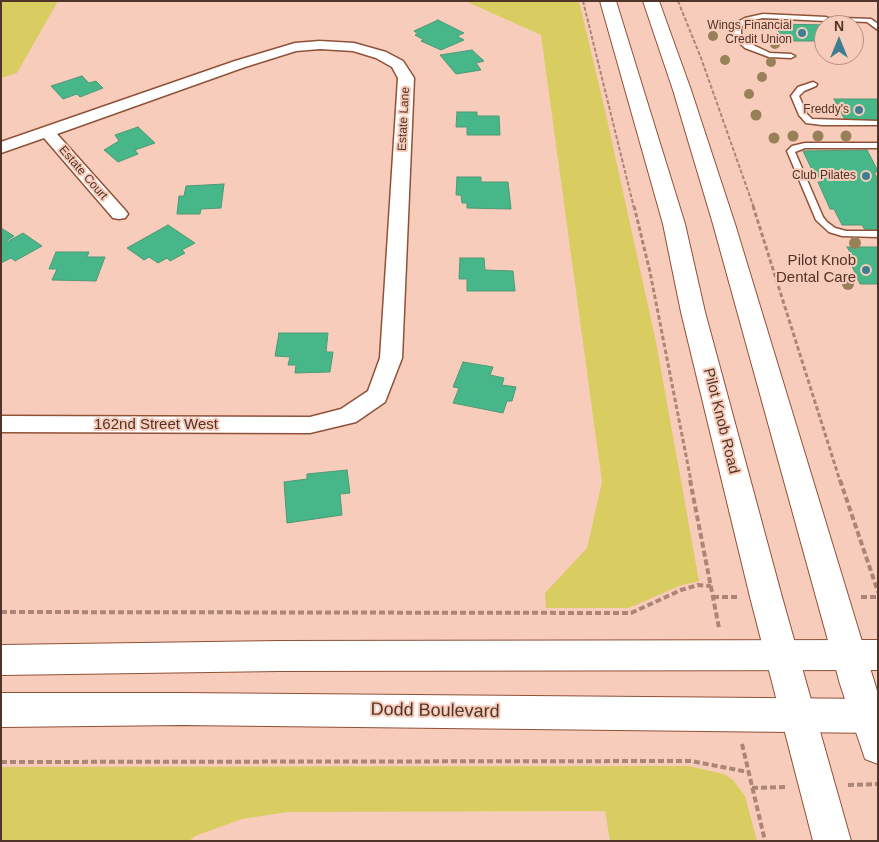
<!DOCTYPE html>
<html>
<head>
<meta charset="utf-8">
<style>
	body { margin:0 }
	#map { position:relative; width:879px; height:842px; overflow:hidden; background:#f8ccbb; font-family:Helvetica,sans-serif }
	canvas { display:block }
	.frame { position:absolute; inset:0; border:2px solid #513429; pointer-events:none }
	.north { position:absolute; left:814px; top:15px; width:50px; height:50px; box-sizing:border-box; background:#f8ccbb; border:1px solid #b58f81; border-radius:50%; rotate:0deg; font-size:14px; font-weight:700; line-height:20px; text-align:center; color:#513429 }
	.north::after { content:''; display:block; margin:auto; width:18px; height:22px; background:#3e7d92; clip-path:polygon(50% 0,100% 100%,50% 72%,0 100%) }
</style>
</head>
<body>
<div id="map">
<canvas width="879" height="842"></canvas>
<div class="frame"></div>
<div class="north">N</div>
</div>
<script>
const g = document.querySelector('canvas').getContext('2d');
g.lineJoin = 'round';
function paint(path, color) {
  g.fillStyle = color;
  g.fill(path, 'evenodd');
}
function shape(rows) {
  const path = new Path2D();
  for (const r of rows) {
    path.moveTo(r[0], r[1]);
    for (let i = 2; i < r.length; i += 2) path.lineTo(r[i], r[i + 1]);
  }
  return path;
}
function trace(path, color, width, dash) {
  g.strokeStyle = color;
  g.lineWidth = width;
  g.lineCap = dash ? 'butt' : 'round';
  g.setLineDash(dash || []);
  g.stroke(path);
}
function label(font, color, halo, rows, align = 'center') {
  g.font = font + ' Helvetica,sans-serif';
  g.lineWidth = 4;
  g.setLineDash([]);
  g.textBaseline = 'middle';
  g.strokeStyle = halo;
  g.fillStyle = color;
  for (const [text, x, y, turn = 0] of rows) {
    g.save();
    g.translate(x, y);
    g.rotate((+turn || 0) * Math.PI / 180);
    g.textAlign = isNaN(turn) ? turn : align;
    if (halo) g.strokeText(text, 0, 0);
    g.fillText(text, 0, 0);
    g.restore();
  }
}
const green = shape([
	[1,1,58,1,17,73,1,78],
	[465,1,578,1,580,5,607,119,656,342,699,581,679,586,629,608,546,608,545,593,587,548,602,482,541,35],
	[688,766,724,774,733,780,745,796,757,841,610,841,605,811,287,812,242,819,195,836,189,841,1,841,1,767]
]);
const building = shape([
	[824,17,843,17,848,25,824,25,824,41,783,41,775,24,829,25,824,17],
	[438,20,464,33,457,36,464,40,441,50,421,41,424,40,415,35,418,34,414,31,438,20],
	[472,50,484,61,476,63,481,70,456,74,440,55,472,50],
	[82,76,89,83,96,81,103,88,80,97,77,94,63,99,51,86,82,76],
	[834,99,878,99,878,120,845,120,834,99],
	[457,112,477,112,477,116,499,116,500,135,467,135,467,127,456,127,457,112],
	[138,127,155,143,135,150,138,154,118,162,104,150,119,141,115,135,138,127],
	[867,150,878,171,878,172,874,172,878,179,878,231,865,230,862,225,842,225,834,209,830,209,818,182,822,182,816,172,813,172,803,151,867,150],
	[457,177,481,177,481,182,508,182,511,209,467,208,467,203,462,203,461,195,456,195,457,177],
	[224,184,221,208,201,209,200,214,177,214,179,196,184,196,186,186,224,184],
	[168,225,195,243,182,250,185,253,170,261,167,258,158,263,149,257,144,260,127,248,168,225],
	[1,228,14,236,6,241,7,242,23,233,42,246,15,261,11,258,1,263,1,228],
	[847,247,878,247,878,284,860,284,847,255,852,255,847,247],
	[56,252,89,252,87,257,105,257,96,281,52,280,57,269,49,269,56,252],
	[460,258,484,258,485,270,513,271,515,291,467,291,467,279,459,279,460,258],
	[279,333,328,333,326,352,333,352,330,372,295,373,296,365,288,365,290,357,275,356,279,333],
	[463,362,493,367,490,375,504,378,502,385,516,387,512,401,507,401,503,413,453,403,459,388,453,387,463,362],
	[347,470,350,493,340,494,342,515,287,523,284,482,307,479,307,474,347,470]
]);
const pathFar2 = shape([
	[583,1,634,208],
	[678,1,701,58,754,208]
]);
const pathFar1 = shape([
	[634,206,650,272,691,481],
	[753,206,840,481]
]);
const path = shape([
	[690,480,719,628],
	[840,480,878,592],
	[713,597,737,597],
	[861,597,878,597],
	[1,612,631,613,681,590,698,585,711,586],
	[742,744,765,841],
	[1,762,691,761,748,772],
	[848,785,878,784],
	[752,788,786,787]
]);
const service = shape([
	[763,14,826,17,830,19,826,21,763,18,749,21,741,27,741,36,751,44,770,53,791,54,795,56,791,58,769,57,745,48,733,37,734,24,745,18,763,14],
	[843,18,871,19,878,24,878,30,867,22,845,21,843,20,843,18],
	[813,82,817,84,816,86,804,91,799,96,807,114,812,119,878,121,878,125,822,125,806,123,799,115,791,96,798,87,813,82],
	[805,143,878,143,878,148,805,148,795,152,823,217,827,222,835,228,846,231,878,231,878,237,842,236,829,232,816,220,787,151,792,146,805,143]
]);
const minor = shape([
	[320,41,354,43,386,52,403,61,414,78,402,358,385,402,356,422,310,433,1,432,1,416,310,417,341,409,368,391,380,358,398,78,392,67,376,58,353,51,320,49,296,51,245,67,57,134,125,210,128,214,125,218,119,219,113,218,44,138,1,153,1,142,235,61,295,43,320,41]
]);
const tertiary = shape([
	[878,640,878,670,279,671,1,675,1,645,279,641,878,640],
	[1,693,182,693,878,699,878,733,182,725,1,727,1,693]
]);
const secondary = shape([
	[600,1,616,1,685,224,705,312,782,597,851,841,813,841,750,597,681,312,663,224,600,1],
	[643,1,659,1,691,90,735,224,878,694,878,764,865,759,840,684,713,224,673,90,643,1]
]);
const trees = [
	[713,36,5],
	[775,44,5],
	[725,60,5],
	[771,62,5],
	[762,77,5],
	[749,94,5],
	[756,115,5.5],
	[793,136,5.5],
	[818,136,5.5],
	[846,136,5.5],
	[774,138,5.5],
	[855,243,6],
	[848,284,6]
];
const markers = [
	[802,33,5,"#3e7d92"],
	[859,110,5,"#3e7d92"],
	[866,176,5,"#3e7d92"],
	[866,270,5,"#3e7d92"]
];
const farPoinames = [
	["Wings Financial",792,26],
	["Credit Union",792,40],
	["Freddy's",849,110],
	["Club Pilates",856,176]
];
const farStreetnames = [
	["Estate Lane",404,119,-87],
	["Estate Court",83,173,49]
];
const poiNames = [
	["Pilot Knob",856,261],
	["Dental Care",856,278]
];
const streetNames = [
	["Pilot Knob Road",721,421,76],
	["162nd Street West",156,425]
];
const nearStreetnames = [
	["Dodd Boulevard",435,711,1]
];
paint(green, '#d9cc61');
paint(building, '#47b688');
trace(building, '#4e9977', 1);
trace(service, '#8f5138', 3);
trace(minor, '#8f5138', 3);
trace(tertiary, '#8f5138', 2);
trace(secondary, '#8f5138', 2);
trace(pathFar2, '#ab8678', 2, [4, 2]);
trace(pathFar1, '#ab8678', 3, [4.5, 2.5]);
trace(path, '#ab8678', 4, [6, 3]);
paint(service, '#fff');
paint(minor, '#fff');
paint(tertiary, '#fff');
paint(secondary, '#fff');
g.fillStyle = '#988059';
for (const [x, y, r] of trees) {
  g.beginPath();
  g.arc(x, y, r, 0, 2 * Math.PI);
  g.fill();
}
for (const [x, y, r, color] of markers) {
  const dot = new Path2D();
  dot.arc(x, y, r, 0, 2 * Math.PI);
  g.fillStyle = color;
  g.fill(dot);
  trace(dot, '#f8ccbb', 2);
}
label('12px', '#513429', '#f8ccbb', farPoinames, 'right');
label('12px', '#513429', '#f8ccbb', farStreetnames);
label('15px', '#513429', '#f8ccbb', poiNames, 'right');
label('15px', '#513429', '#f8ccbb', streetNames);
label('18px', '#513429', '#f8ccbb', nearStreetnames);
</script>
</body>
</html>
